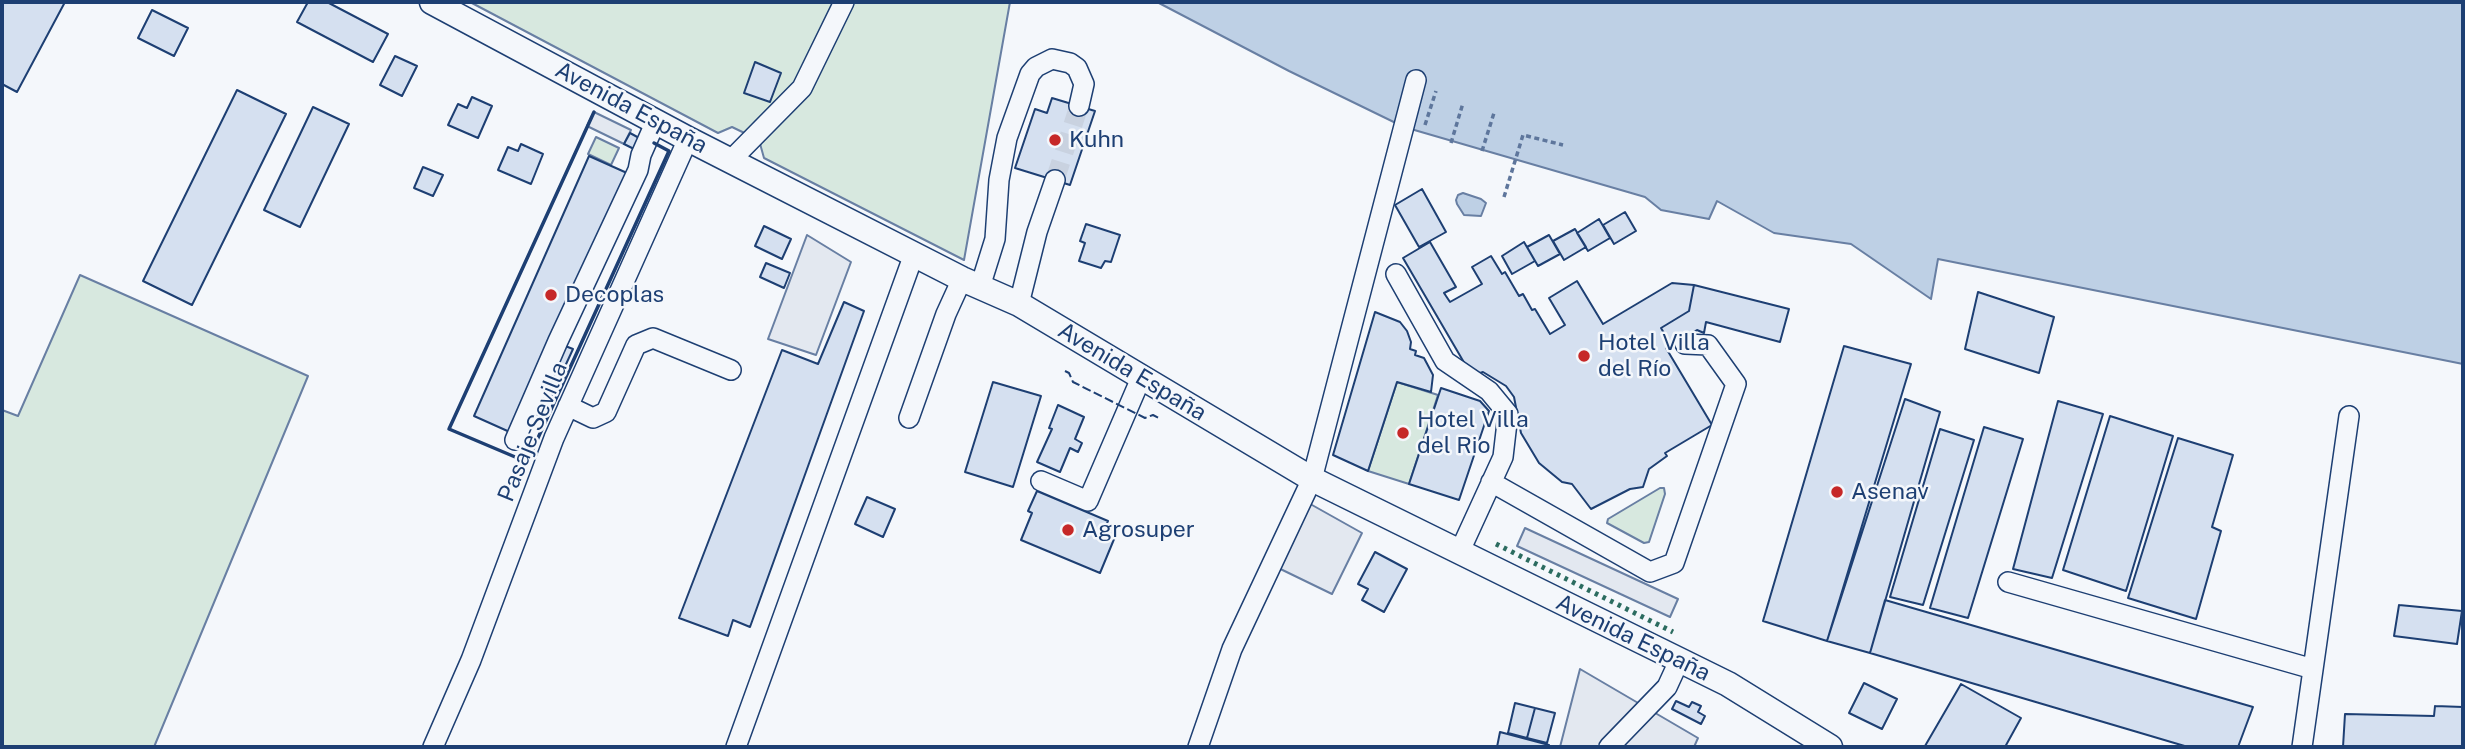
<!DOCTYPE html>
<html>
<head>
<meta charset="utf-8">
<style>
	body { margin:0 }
	#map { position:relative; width:2465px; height:749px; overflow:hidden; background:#f4f7fb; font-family:"Public Sans",sans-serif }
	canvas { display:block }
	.frame { position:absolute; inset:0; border:4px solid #1d3f73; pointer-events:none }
</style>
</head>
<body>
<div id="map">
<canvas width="2465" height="749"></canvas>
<div class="frame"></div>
</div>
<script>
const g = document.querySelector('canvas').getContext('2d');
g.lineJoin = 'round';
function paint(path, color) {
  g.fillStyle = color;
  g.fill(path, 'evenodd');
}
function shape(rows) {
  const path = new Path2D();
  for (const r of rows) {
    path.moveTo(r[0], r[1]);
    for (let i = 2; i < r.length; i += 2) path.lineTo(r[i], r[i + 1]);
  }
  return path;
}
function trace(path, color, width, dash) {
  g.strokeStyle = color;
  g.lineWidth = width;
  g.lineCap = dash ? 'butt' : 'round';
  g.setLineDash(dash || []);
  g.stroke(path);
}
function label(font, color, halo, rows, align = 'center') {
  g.font = font + ' "Public Sans",sans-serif';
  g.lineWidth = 5;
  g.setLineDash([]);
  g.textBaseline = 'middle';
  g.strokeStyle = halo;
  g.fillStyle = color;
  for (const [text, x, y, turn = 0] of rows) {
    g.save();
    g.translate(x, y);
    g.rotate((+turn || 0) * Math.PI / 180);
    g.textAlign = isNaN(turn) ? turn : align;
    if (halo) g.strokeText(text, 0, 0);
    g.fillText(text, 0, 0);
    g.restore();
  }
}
const green = shape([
	[470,2,1010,2,964,260,764,158,759,140,732,127,718,133,470,2],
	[596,137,619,148,611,165,588,154,596,137],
	[80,275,308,376,154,747,2,747,2,410,18,416,80,275],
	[1397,382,1438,395,1409,484,1368,471,1397,382],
	[1660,488,1664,488,1665,494,1649,542,1644,543,1607,523,1608,519,1660,488]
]);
const parking = shape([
	[594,112,631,130,624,144,587,126,594,112],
	[807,235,851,262,816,355,768,339,807,235],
	[1296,496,1362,533,1332,594,1266,562,1296,496],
	[1525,528,1678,599,1670,617,1517,546,1525,528],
	[1580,669,1698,738,1694,747,1560,747,1580,669]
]);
const water = shape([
	[1157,2,2463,2,2463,364,1938,259,1931,299,1851,244,1774,233,1717,201,1709,219,1661,210,1645,197,1404,127,1289,71,1157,2],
	[1463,193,1481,199,1486,203,1481,216,1464,215,1457,204,1456,200,1458,195,1463,193]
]);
const building = shape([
	[2,2,65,2,17,92,2,84,2,2],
	[308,2,327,2,388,34,373,62,297,22,308,2],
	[152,10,188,28,174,56,138,38,152,10],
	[395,56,417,66,402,96,380,85,395,56],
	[755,62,781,73,770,102,744,93,755,62],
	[237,90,286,114,192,305,143,281,237,90],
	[472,97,492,106,478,138,448,125,458,104,467,108,472,97],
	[1052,98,1095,111,1070,185,1015,168,1035,109,1047,113,1052,98],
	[313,107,349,124,300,227,264,210,313,107],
	[630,133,641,139,636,150,624,144,630,133],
	[521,144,543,154,531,184,498,170,508,147,518,151,521,144],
	[589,156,627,173,512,433,474,416,589,156],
	[423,167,443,175,433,196,414,188,423,167],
	[1422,189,1446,232,1419,247,1395,205,1422,189],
	[1625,212,1636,231,1614,244,1603,225,1625,212],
	[1599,219,1610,238,1588,251,1577,233,1599,219],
	[1086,224,1120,235,1111,262,1105,261,1101,268,1079,261,1085,243,1080,241,1086,224],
	[764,226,791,239,782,259,755,246,764,226],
	[1575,229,1586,247,1564,260,1553,241,1575,229],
	[1549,235,1560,254,1538,266,1527,247,1549,235],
	[1430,242,1456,287,1444,293,1450,302,1482,284,1472,267,1491,256,1502,274,1505,272,1519,296,1523,294,1532,310,1535,309,1550,334,1565,325,1549,298,1577,281,1603,324,1672,283,1694,285,1689,311,1661,328,1671,345,1666,348,1712,425,1665,453,1667,456,1649,469,1643,487,1630,489,1591,509,1572,484,1562,482,1539,463,1521,433,1514,397,1506,386,1483,372,1477,374,1469,371,1403,258,1430,242],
	[1524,242,1535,261,1512,274,1502,256,1524,242],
	[766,263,790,273,784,288,760,277,766,263],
	[1694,285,1789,309,1780,342,1706,322,1704,333,1697,330,1671,345,1661,328,1689,311,1694,285],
	[1978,292,2054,317,2039,373,1965,349,1978,292],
	[844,302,864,311,750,627,733,620,728,636,679,618,782,350,818,364,844,302],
	[1375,312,1400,322,1407,331,1411,342,1410,349,1416,351,1415,355,1424,358,1433,375,1431,392,1397,382,1368,471,1333,455,1375,312],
	[560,344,573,349,550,399,538,394,560,344],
	[1844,346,1911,364,1827,641,1763,621,1844,346],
	[993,382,1041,396,1013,487,965,472,993,382],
	[1441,388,1480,401,1489,411,1459,500,1409,484,1441,388],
	[1905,399,1940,412,1870,653,1827,641,1905,399],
	[2058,401,2103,414,2052,578,2013,569,2058,401],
	[1058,405,1084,417,1075,439,1082,443,1078,452,1070,448,1060,472,1037,462,1052,429,1049,428,1058,405],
	[2110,416,2173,436,2126,591,2063,570,2110,416],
	[1984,427,2023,439,1968,618,1930,608,1984,427],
	[1940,429,1974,440,1923,605,1890,597,1940,429],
	[2178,438,2233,455,2212,527,2221,531,2196,619,2128,598,2178,438],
	[1037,491,1108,521,1105,527,1117,532,1100,573,1021,540,1032,513,1028,511,1037,491],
	[867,497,895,509,883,537,855,524,867,497],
	[1375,552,1407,569,1384,612,1362,600,1368,589,1358,584,1375,552],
	[1885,600,2253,707,2238,747,2188,747,1870,653,1885,600],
	[2399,605,2462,611,2457,644,2394,636,2399,605],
	[1864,683,1897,699,1882,729,1849,713,1864,683],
	[1961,684,2021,718,2005,747,1925,746,1961,684],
	[1676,701,1689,707,1692,702,1701,706,1698,712,1705,716,1701,724,1672,709,1676,701],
	[1515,703,1535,708,1527,738,1508,733,1515,703],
	[2435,706,2463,707,2463,747,2343,747,2345,714,2434,716,2435,706],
	[1535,708,1555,713,1547,743,1527,738,1535,708],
	[1500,732,1549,745,1549,747,1497,747,1500,732]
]);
const minorTunnel = shape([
	[1055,180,1079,106]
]);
const path = shape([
	[1425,125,1436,91],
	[1451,143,1463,103],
	[1482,151,1494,113],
	[1504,197,1523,135,1563,145]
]);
const minor = shape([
	[731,160,802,88,844,2],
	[1396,274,1445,361,1489,391,1508,414,1503,457,1459,553],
	[980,287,995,239,999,180,1007,138,1030,74,1036,67,1052,59,1070,63,1077,68,1084,84,1079,106],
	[1019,304,1037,232,1055,180],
	[568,406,593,418,606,412,636,345,653,338,731,370],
	[909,418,946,314,962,279],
	[515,440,558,341,638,170,641,155,656,121],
	[1041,481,1088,501,1141,378],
	[1491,482,1650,572,1674,563,1736,384,1708,345,1685,344],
	[2008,582,2313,669],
	[433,747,471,660,554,438,688,139],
	[736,747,914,254],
	[1198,747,1232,649,1312,479,1416,80],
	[1609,747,1667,687,1679,661],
	[2302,747,2349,416]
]);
const major = shape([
	[432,2,688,139,962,279,1019,304,1312,479,1728,684,1830,747]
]);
const hedge = shape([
	[1496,544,1673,632]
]);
const fence = shape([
	[1065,371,1069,373,1073,382,1145,418,1153,415,1161,419]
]);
const wall = shape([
	[594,112,449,429,527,462,669,151,654,143]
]);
const markers = [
	[1055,140,7,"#c62828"],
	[551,295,7,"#c62828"],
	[1584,356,7,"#c62828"],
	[1403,433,7,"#c62828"],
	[1837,492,7,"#c62828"],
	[1068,530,7,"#c62828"]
];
const streetNames = [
	["Avenida España",631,108,28],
	["Avenida España",1132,372,31],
	["Pasaje Sevilla",533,432,-68],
	["Avenida España",1633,638,26]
];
const poiNames = [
	["Kuhn",1069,140],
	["Decoplas",565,295],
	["Hotel Villa",1598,343],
	["del Río",1598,369],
	["Hotel Villa",1417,420],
	["del Rio",1417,446],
	["Asenav",1851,492],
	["Agrosuper",1082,530]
];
paint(green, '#d7e8df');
trace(green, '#687fa3', 2);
paint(parking, '#e3e8f0');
trace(parking, '#687fa3', 2);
paint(water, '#bed0e5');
trace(water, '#687fa3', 2);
paint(building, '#d5e0f0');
trace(building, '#1d3f73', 2);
trace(minorTunnel, '#c9d2e0', 19, [19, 10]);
trace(minor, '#1d3f73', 22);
trace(major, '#1d3f73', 27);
trace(path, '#5e769c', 3.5, [5, 3.5]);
trace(minor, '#f4f7fb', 19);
trace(major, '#f4f7fb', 24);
trace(hedge, '#2c6c60', 5, [3.5, 5]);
trace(fence, '#1d3f73', 2, [9, 3.5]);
trace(wall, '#1d3f73', 3.5);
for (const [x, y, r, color] of markers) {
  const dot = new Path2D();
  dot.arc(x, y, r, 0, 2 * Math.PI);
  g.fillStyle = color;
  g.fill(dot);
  trace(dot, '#f4f7fb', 2.5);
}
label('23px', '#1d3f73', '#f4f7fb', streetNames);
label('23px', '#1d3f73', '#f4f7fb', poiNames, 'left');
</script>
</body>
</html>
